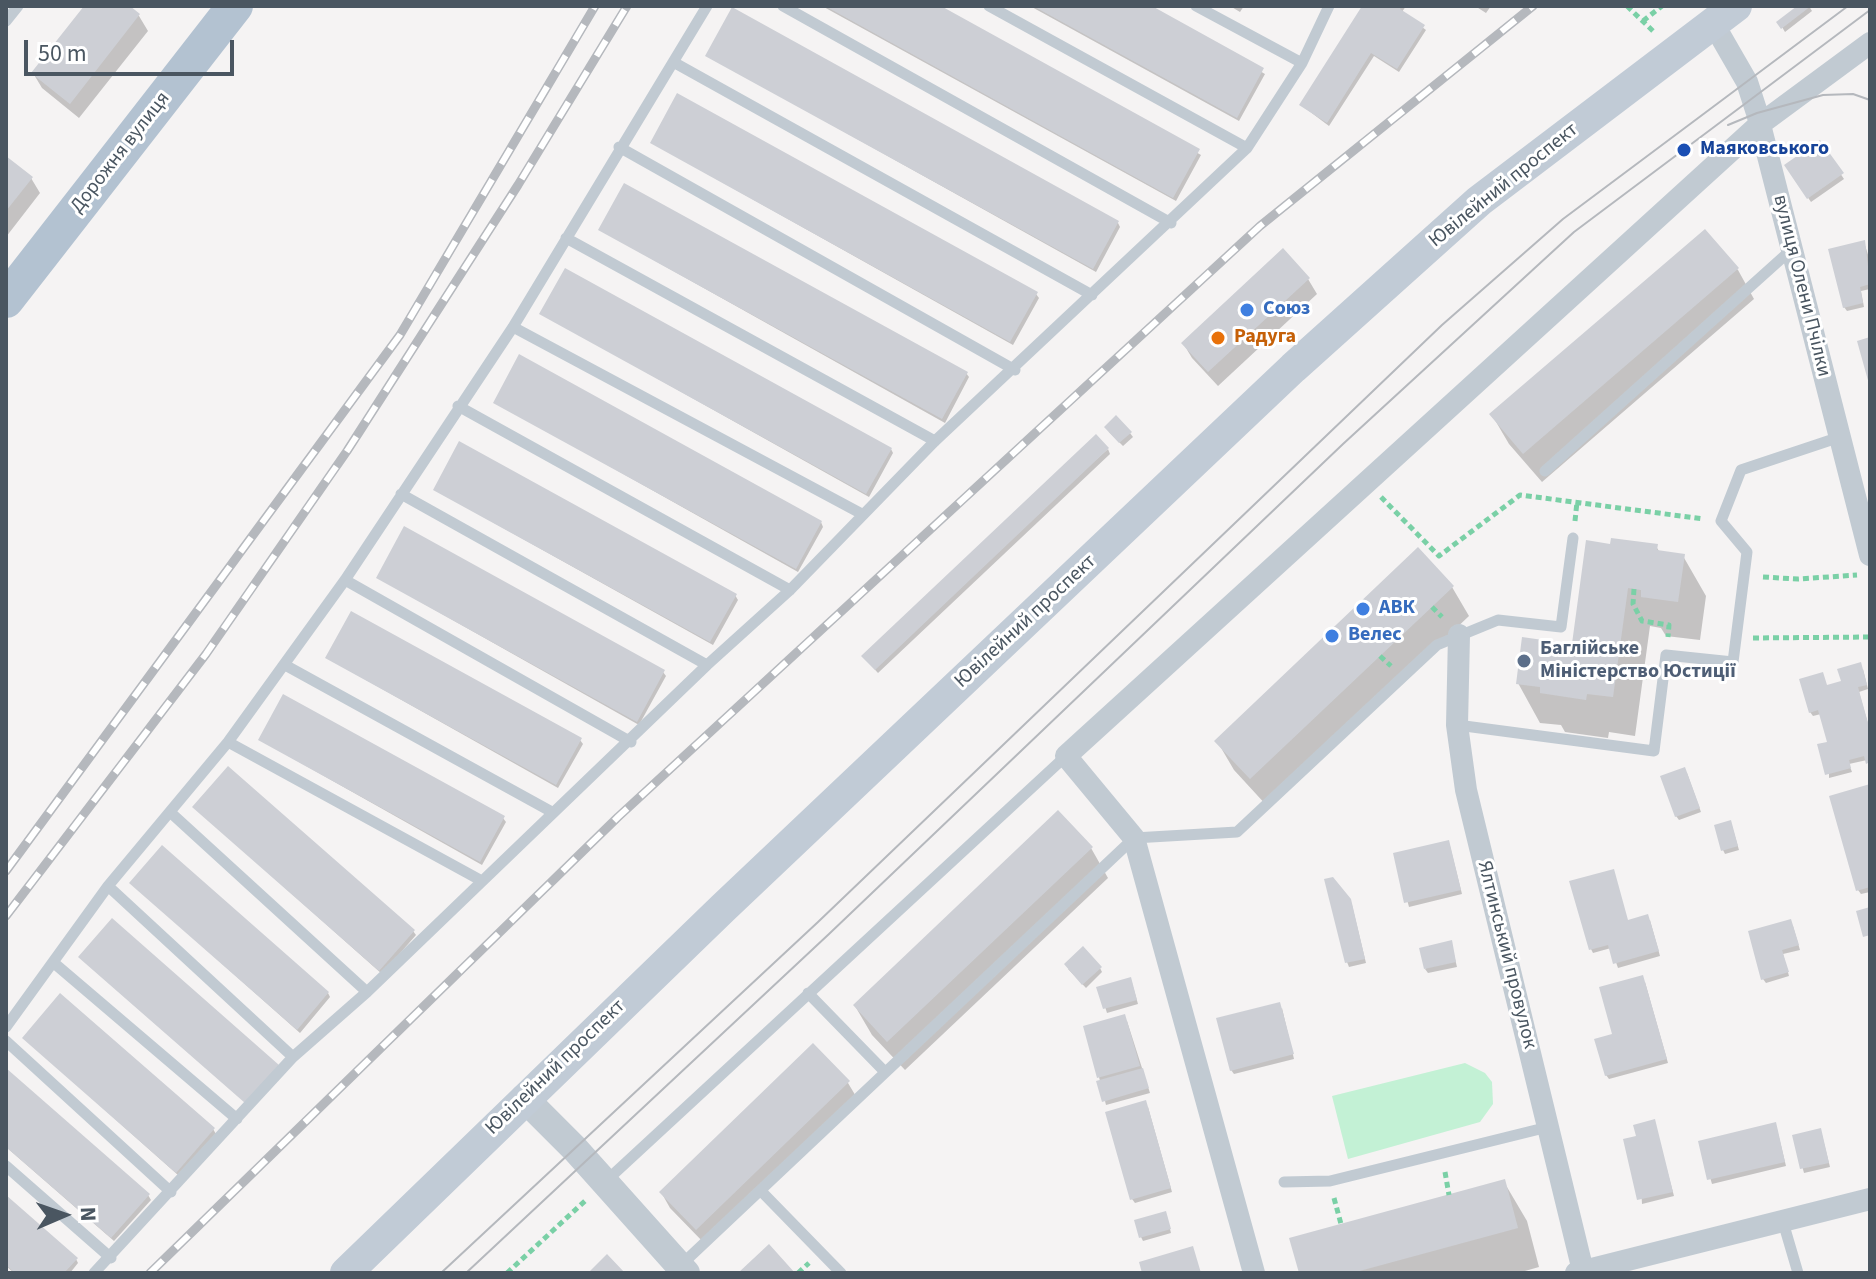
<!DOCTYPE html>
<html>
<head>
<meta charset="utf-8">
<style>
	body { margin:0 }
	#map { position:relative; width:1876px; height:1279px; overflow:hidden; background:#f5f3f3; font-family:"Source Sans 3",sans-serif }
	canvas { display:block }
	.frame { position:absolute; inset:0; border:8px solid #4a5661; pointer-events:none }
	.north { position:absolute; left:24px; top:1175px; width:80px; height:80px; -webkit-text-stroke:6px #fff; paint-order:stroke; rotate:88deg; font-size:22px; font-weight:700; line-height:32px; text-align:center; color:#4a5661 }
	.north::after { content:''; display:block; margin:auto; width:28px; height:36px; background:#4a5661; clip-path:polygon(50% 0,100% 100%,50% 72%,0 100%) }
	.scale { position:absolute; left:24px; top:40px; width:210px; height:36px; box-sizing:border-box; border:4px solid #4a5661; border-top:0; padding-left:10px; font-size:24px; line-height:28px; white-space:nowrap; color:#4a5661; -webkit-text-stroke:6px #fff; paint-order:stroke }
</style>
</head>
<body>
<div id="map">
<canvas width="1876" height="1279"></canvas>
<div class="frame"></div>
<div class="north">N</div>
<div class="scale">50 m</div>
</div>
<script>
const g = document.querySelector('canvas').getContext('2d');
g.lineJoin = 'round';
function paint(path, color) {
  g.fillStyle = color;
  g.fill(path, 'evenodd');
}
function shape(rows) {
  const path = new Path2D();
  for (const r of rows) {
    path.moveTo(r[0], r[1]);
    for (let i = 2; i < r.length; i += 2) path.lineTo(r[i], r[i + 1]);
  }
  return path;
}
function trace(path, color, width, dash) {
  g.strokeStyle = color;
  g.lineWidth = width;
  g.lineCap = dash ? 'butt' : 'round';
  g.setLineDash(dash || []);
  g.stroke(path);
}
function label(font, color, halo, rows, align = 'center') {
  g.font = font + ' "Source Sans 3",sans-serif';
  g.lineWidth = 6;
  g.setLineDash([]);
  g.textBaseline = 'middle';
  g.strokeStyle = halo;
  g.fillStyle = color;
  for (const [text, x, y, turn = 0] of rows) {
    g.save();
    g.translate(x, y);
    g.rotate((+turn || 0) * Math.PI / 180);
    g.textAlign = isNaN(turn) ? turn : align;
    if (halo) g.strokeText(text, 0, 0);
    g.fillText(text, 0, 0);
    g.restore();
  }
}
const green = shape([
	[1465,1063,1485,1073,1492,1082,1493,1104,1480,1122,1348,1159,1332,1096]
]);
const shadow = shape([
	[86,6,127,6,139,16,148,31,79,118,42,88,33,73],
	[822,6,937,6,1201,155,1176,201],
	[1030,6,1148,6,1265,74,1239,121],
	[1230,6,1244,6,1240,12],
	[1364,6,1406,6,1402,12,1426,30,1399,72,1374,56,1329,126,1301,105],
	[1475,6,1491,6,1486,13],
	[1800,6,1809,6,1812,11,1785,32,1779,22],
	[708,56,1118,223,1120,227,1096,272],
	[652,143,1036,294,1039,298,1013,345],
	[1820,143,1844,179,1811,202,1789,170],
	[6,158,31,178,40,193,6,237],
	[600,230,966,373,969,377,945,423],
	[1705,232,1738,270,1754,299,1542,482,1509,444,1492,415],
	[1864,242,1870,261,1870,289,1861,291,1864,307,1847,311,1844,307],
	[1308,279,1317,294,1218,386,1192,358,1183,343],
	[542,314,891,449,893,453,869,497],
	[495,402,821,522,823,527,798,572],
	[1109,432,1130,433,1133,437,1123,446],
	[1108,449,1110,454,878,673,866,660],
	[435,490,735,595,738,600,713,645],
	[1612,546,1656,546,1660,553,1683,556,1706,596,1700,640,1666,636,1661,628,1650,626,1635,736,1609,732,1608,738,1565,732,1561,725,1540,723,1518,683,1555,644,1560,652,1573,654],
	[378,578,663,672,666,676,639,725],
	[1452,587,1469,616,1268,807,1234,770,1217,741],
	[327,658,580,740,583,744,558,788],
	[1863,669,1868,689,1859,692,1870,731,1870,766,1867,760,1849,764,1852,772,1829,778,1829,743,1821,714,1813,716,1810,712,1827,687,1843,683],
	[260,740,503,818,506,822,482,865],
	[1687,773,1701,812,1679,820,1676,816],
	[1870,786,1870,892,1861,894,1858,890],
	[195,808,413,931,416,935,382,974],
	[1732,826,1739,850,1725,854,1723,850],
	[1450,846,1462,894,1409,907,1395,855],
	[1091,848,1108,878,905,1070,872,1035,855,1006],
	[131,883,328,993,330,997,300,1033],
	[1352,905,1366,963,1349,967,1347,962],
	[1650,920,1660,956,1618,968,1611,948,1593,953,1591,949,1628,922],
	[1793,926,1800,950,1783,954,1789,976,1766,983,1763,979],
	[1451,942,1457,967,1428,973,1425,969],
	[1100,968,1102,972,1086,988,1068,969],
	[1645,982,1668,1063,1609,1079,1606,1075,1614,1036],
	[1132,983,1138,1004,1107,1013,1099,988],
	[1282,1008,1294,1059,1234,1074,1231,1070],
	[1127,1021,1150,1093,1106,1105,1099,1077],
	[24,1038,213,1129,216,1134,179,1176],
	[813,1046,848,1083,857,1098,705,1244,670,1208,661,1192],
	[6,1071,148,1195,151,1200,114,1241,6,1147],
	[1148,1107,1172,1192,1135,1203,1132,1199],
	[1654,1121,1674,1196,1642,1204,1638,1138],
	[1777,1129,1786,1166,1712,1184,1700,1143],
	[1822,1135,1830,1167,1804,1173,1794,1136],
	[1504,1182,1527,1221,1539,1267,1518,1273,1301,1273],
	[6,1198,76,1259,78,1263,70,1273,14,1273,6,1266],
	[1167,1217,1171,1233,1143,1241,1141,1237]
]);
const building = shape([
	[84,6,130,6,140,14,70,104,31,73],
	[825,6,941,6,1200,149,1173,198],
	[1033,6,1152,6,1264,68,1237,118],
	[1362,6,1401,6,1400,9,1425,25,1397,69,1371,53,1327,123,1299,105],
	[1797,6,1811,6,1781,29,1776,22],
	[732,7,1119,221,1093,269,705,56],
	[677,93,1038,292,1010,342,650,143],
	[1820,140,1844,173,1807,199,1784,165],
	[6,156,33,177,6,211],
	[624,183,968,372,942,419,598,230],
	[1705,229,1739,268,1523,454,1489,414],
	[1865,240,1870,284,1860,287,1863,303,1843,308,1828,249],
	[1283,248,1310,278,1208,372,1181,343],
	[565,268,892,448,866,494,539,314],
	[1870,337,1870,384,1869,384,1857,341],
	[519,354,822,521,796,569,493,403],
	[1116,415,1132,432,1119,443,1104,427],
	[1096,434,1109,448,875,670,861,656],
	[459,441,737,594,710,642,433,490],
	[404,526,665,670,637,722,376,578],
	[1611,538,1658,544,1657,550,1685,554,1678,602,1641,597,1641,590,1628,588,1613,697,1587,694,1586,700,1540,693,1540,687,1516,684,1522,637,1557,642,1556,649,1571,651,1586,540,1610,544],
	[1418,547,1454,586,1250,779,1214,741],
	[351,611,582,738,556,785,325,658],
	[1861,662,1867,685,1858,687,1870,730,1870,762,1866,764,1864,756,1849,760,1851,768,1825,775,1817,744,1827,742,1818,710,1809,713,1799,679,1823,672,1827,685,1841,681,1837,669],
	[283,694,505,816,480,862,258,740],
	[228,766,415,930,379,971,192,807],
	[1685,767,1700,808,1675,817,1660,776],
	[1870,784,1870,887,1856,891,1829,796],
	[1058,810,1093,847,887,1042,853,1005],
	[1731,820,1738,846,1721,851,1714,825],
	[1449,840,1461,890,1404,903,1393,853],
	[162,845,329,992,297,1030,129,883],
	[1614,869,1628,920,1648,914,1659,951,1613,964,1608,945,1589,950,1569,881],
	[1333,877,1351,899,1365,959,1345,963,1324,879],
	[1870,907,1870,935,1863,937,1856,911],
	[112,918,279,1065,245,1103,78,957],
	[1791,919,1799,945,1782,950,1789,972,1761,980,1748,931],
	[1452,940,1456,962,1424,969,1419,948],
	[1083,946,1102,967,1082,985,1064,964],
	[1643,975,1667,1059,1605,1076,1594,1039,1612,1034,1599,987],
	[1131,977,1137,1000,1103,1009,1096,987],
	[60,993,215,1128,176,1173,22,1038],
	[1280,1002,1294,1054,1230,1071,1216,1018],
	[1125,1014,1140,1066,1097,1078,1083,1026],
	[813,1043,850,1081,696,1230,659,1192],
	[6,1068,150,1194,111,1238,6,1147],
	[1143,1068,1149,1088,1102,1102,1096,1081],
	[1146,1100,1171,1188,1130,1200,1105,1112],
	[1655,1119,1673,1192,1637,1200,1623,1139,1636,1136,1633,1125],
	[1776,1122,1785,1162,1707,1180,1698,1141],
	[1821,1128,1829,1163,1800,1169,1792,1135],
	[1505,1179,1518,1228,1352,1273,1299,1273,1289,1238],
	[6,1195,78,1258,64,1273,15,1273,6,1265],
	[1166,1211,1171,1229,1139,1238,1134,1220],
	[769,1244,795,1273,738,1273],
	[1193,1246,1201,1273,1142,1273,1139,1262],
	[607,1254,625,1273,588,1273]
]);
const path = shape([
	[1627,6,1654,32],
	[1643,21,1662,6],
	[1381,497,1439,556,1520,495,1704,519],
	[1575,521,1577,502],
	[1763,577,1798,579,1857,575],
	[1634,589,1633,604,1642,621,1669,625,1668,637],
	[1432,607,1442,617],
	[1753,638,1870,637],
	[1380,656,1391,666],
	[1616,673,1647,677],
	[1445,1172,1449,1195],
	[1334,1198,1341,1224],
	[507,1273,586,1200],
	[798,1273,809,1263]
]);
const service = shape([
	[783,6,1171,223],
	[989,6,1247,148],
	[1196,6,1302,63],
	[6,21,18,6],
	[675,63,1092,295],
	[619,147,1015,370],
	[566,238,935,441],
	[513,327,862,514],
	[458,406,790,590],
	[1545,471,1791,250],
	[401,494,707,665],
	[345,580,631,742],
	[285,665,552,812],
	[1457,725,1654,751,1666,655,1733,662,1747,552,1721,521,1741,470,1840,437],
	[228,742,482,881],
	[170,812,367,992],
	[108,886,293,1057],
	[54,963,237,1119],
	[808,993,885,1072],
	[6,1027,108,886,228,742,345,580,513,327,707,6],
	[6,1041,171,1192],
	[6,1166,111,1258],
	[605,1182,1066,756],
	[1284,1182,1330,1181,1548,1127],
	[761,1191,841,1273],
	[1783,1222,1798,1273],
	[680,1266,1134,838,1237,832,1437,645,1498,620,1561,627,1573,538],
	[94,1273,293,1057,367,992,707,665,790,590,935,441,1247,148,1302,63,1329,6]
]);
const minor = shape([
	[1713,23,1747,82,1757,113,1870,555],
	[1459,635,1457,725,1466,790,1583,1271],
	[1254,1273,1134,838,1066,756,1759,125,1870,43],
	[1576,1273,1870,1199]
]);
const tertiary = shape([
	[524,1098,575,1149,686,1273]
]);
const secondary = shape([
	[346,1273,723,908,1293,368,1479,201,1736,6]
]);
const primary = shape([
	[6,300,235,6]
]);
const tram = shape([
	[1728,125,1757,113,1823,95,1853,94,1870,100],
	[441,1273,818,922,1442,325,1563,219,1848,6],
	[466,1273,829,934,1343,444,1574,232,1870,10]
]);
const rail = shape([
	[6,871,400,335,595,6],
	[6,916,206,654,347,451,518,185,627,6],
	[150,1273,618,817,1260,226,1533,6]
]);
const markers = [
	[1684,150,8,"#1a4fb4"],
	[1247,310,8,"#3f7fe0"],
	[1218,338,8,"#e8710a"],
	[1363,609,8,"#3f7fe0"],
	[1332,636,8,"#3f7fe0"],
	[1524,661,8,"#5c6f8a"]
];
const transitNames = [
	["Маяковського",1700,150]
];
const streetNames = [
	["Дорожня вулиця",121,153,-52],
	["Ювілейний проспект",1504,186,-39],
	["вулиця Олени Пчілки",1801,286,76],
	["Ювілейний проспект",1026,622,-43],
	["Ялтинський провулок",1506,955,76],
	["Ювілейний проспект",556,1068,-44]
];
const shopNames = [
	["Союз",1263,310],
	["АВК",1379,609],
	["Велес",1348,636]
];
const foodNames = [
	["Радуга",1234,338]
];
const serviceNames = [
	["Баглійське",1540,650],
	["Міністерство Юстиції",1540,673]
];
paint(green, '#c3f1d5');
paint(shadow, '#0003');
paint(building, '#cdcfd5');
trace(path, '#7ad0a6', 5, [6, 4]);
trace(service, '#c1cad2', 11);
trace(minor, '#c1cad2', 22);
trace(tertiary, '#c1cad2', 28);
trace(secondary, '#c1cbd6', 32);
trace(primary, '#b3c2d1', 36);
trace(tram, '#b5b8bd', 2);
trace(rail, '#b5b8bd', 9);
trace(rail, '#fff', 6, [18]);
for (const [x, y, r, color] of markers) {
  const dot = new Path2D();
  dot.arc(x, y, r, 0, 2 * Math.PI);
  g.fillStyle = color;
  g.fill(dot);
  trace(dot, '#fff', 3);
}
label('bold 20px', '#164399', '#fff', transitNames, 'left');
label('20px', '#4a5661', '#fff', streetNames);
label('bold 20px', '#366cbe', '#fff', shopNames, 'left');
label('bold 20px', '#c56008', '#fff', foodNames, 'left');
label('bold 20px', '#4e5e75', '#fff', serviceNames, 'left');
</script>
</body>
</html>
